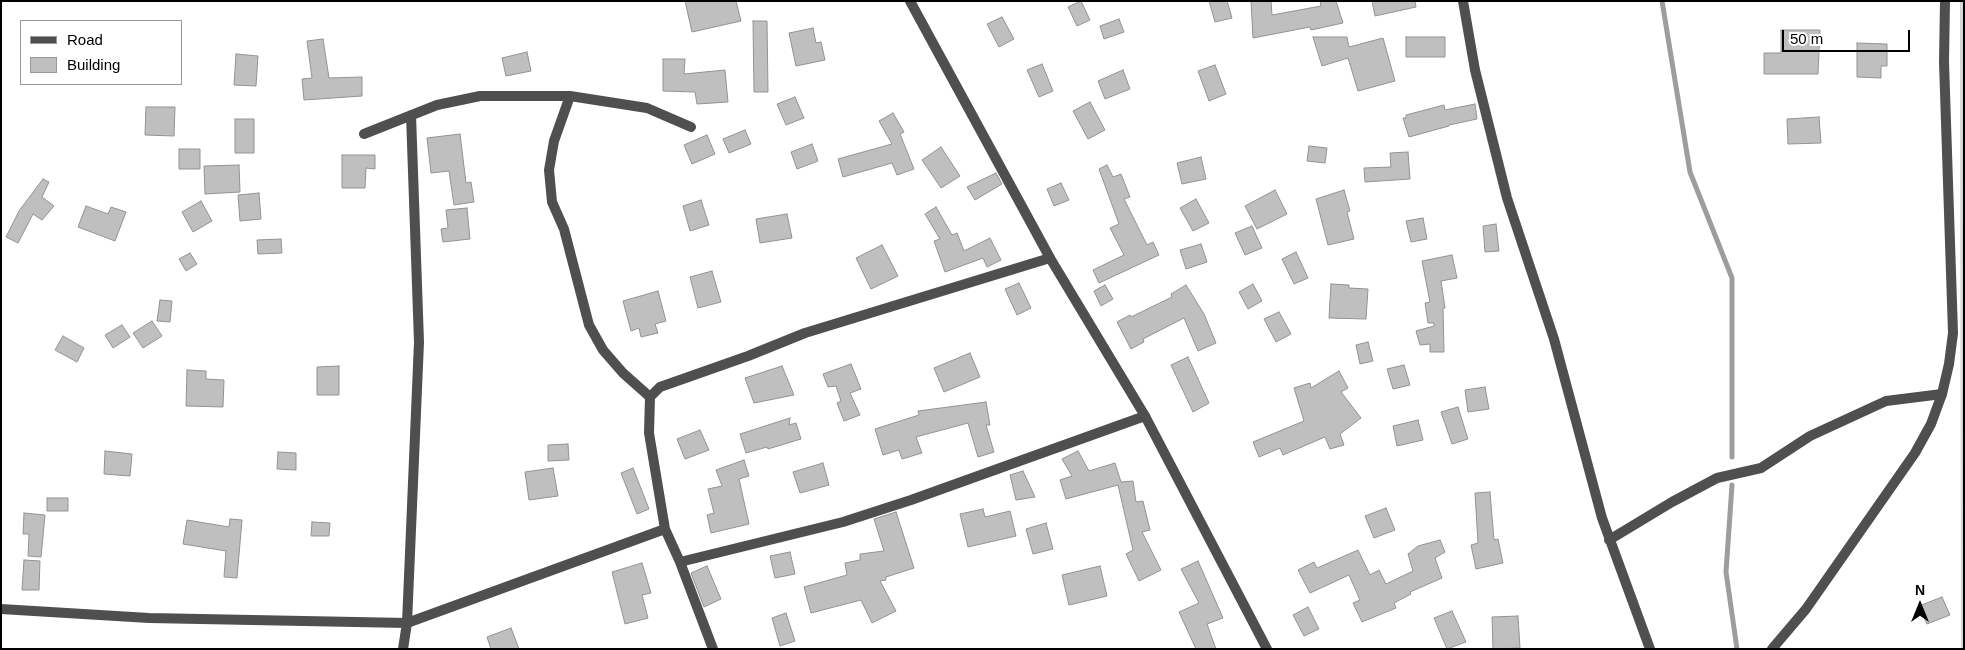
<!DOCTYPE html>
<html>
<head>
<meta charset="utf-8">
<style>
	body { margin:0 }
	#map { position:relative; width:1965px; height:650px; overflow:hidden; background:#fff; font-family:Arial,sans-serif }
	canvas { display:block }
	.frame { position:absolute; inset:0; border:2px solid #000; pointer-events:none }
	.legend { position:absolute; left:20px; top:20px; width:162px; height:65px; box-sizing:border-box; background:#fff; border:1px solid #999; margin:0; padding:6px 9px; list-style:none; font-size:15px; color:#000 }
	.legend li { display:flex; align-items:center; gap:10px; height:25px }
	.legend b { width:25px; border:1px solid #999 }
	.north { position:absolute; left:1895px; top:580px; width:50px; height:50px; -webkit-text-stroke:4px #fff; paint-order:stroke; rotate:0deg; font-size:14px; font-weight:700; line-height:20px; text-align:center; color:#000 }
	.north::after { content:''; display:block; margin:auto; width:18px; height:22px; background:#000; clip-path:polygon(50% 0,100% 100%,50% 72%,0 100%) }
	.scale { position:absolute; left:1782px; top:30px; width:128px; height:22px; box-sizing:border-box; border:2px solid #000; border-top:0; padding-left:6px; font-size:15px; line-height:18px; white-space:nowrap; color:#000; -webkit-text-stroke:4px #fff; paint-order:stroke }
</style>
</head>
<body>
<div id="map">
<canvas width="1965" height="650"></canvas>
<div class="frame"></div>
<ul class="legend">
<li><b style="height:6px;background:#4f4f4f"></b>Road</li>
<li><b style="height:14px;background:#bfbfbf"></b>Building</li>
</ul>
<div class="north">N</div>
<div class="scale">50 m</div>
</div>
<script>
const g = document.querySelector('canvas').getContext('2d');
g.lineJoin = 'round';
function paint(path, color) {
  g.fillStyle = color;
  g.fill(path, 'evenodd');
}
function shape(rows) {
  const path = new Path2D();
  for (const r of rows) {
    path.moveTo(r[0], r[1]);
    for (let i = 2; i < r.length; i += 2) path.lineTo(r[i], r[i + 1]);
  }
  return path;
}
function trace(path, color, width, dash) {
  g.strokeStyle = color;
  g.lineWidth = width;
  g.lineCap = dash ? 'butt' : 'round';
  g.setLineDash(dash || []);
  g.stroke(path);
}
const green = shape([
	[1960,1,1964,1,1964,649,1961,649]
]);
const stream = shape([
	[1662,1,1690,172,1732,278,1732,457],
	[1732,485,1726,572,1737,649]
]);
const building = shape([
	[685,1,736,1,741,21,692,32,685,1],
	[1081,1,1090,20,1077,26,1068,7,1081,1],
	[1209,1,1227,1,1232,18,1215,22,1209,1],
	[1251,1,1271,1,1272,15,1321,6,1320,1,1336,1,1343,23,1311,30,1310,27,1253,38,1251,1],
	[1372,1,1415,1,1416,7,1375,16,1372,1],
	[1002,17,1014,39,999,47,987,24,1002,17],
	[1119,19,1124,32,1104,39,1100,26,1119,19],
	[753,21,767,21,768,92,754,92,753,21],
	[813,28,816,43,821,42,825,60,796,66,789,33,813,28],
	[1781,30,1820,30,1818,74,1764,74,1764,53,1781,53,1781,30],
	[1313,37,1347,37,1349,47,1383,38,1395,81,1358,91,1348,58,1322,66,1313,37],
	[1406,37,1445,37,1445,57,1406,57,1406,37],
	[323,39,329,78,362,77,362,96,304,100,302,79,312,78,307,41,323,39],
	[1857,43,1887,44,1887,66,1881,66,1881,78,1857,77,1857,43],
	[527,52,531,71,506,76,502,58,527,52],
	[236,54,258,56,256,86,234,85,236,54],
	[663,59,685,59,684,74,725,70,728,102,697,104,695,92,663,91,663,59],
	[1042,64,1053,91,1039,97,1027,70,1042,64],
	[1215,65,1226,94,1209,101,1198,71,1215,65],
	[1123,70,1130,89,1105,99,1098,81,1123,70],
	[795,97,804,118,786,125,777,104,795,97],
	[1090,102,1105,130,1088,139,1073,111,1090,102],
	[1475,104,1477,119,1449,125,1449,126,1409,137,1403,118,1406,118,1406,115,1444,105,1445,110,1475,104],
	[146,107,175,107,174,136,145,135,146,107],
	[893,113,904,132,900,134,914,169,897,175,892,163,843,177,838,159,892,144,879,121,893,113],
	[1819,117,1821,143,1788,144,1787,119,1819,117],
	[235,119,254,119,254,153,235,153,235,119],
	[745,130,751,144,729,153,723,139,745,130],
	[460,134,466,183,471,182,474,202,454,205,449,171,431,173,427,138,460,134],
	[707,135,715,154,692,164,684,145,707,135],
	[812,144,818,161,797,169,791,152,812,144],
	[1309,146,1327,148,1325,163,1307,161,1309,146],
	[941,147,960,176,941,188,922,160,941,147],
	[179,149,200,149,200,169,179,169,179,149],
	[1408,152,1410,179,1365,182,1364,168,1391,167,1390,153,1408,152],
	[342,155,375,155,375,169,366,168,365,188,342,188,342,155],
	[1201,157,1206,179,1182,184,1177,163,1201,157],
	[239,165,240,192,205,194,204,166,239,165],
	[1107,165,1113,177,1121,174,1130,197,1124,199,1147,245,1153,242,1159,255,1099,283,1093,270,1124,255,1110,228,1119,224,1099,169,1107,165],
	[996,173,1002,184,975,200,967,187,996,173],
	[43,179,49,182,42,197,54,206,42,220,33,214,18,243,6,237,19,211,43,179],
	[1061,183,1069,200,1054,206,1047,189,1061,183],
	[1275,190,1287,214,1257,229,1245,206,1275,190],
	[1344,190,1350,211,1347,212,1354,239,1328,245,1316,199,1344,190],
	[259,193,261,219,240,221,238,195,259,193],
	[1196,199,1209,223,1193,231,1180,208,1196,199],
	[701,200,709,225,690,231,683,206,701,200],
	[201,201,212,221,193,232,182,212,201,201],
	[86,206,108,214,111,207,126,212,115,241,78,227,86,206],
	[936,207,952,235,957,233,964,251,990,238,1001,260,987,267,983,258,945,272,934,241,940,239,925,214,936,207],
	[467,208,470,239,443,242,441,229,448,228,446,210,467,208],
	[787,214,792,238,760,243,756,219,787,214],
	[1423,218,1427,239,1411,242,1406,221,1423,218],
	[1496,224,1499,251,1485,252,1483,226,1496,224],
	[1252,226,1262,248,1245,255,1235,233,1252,226],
	[281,239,282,253,258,254,257,240,281,239],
	[1201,244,1207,262,1186,269,1180,250,1201,244],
	[882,245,898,276,871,289,856,258,882,245],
	[1296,252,1308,278,1294,284,1282,259,1296,252],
	[190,253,197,264,186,271,179,259,190,253],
	[1452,255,1457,278,1441,281,1445,308,1443,308,1444,352,1430,352,1430,344,1420,345,1416,331,1434,326,1434,323,1428,323,1425,303,1430,302,1422,261,1452,255],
	[712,271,721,302,698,308,690,277,712,271],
	[1019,283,1031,308,1017,315,1005,289,1019,283],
	[1253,284,1262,301,1248,309,1239,292,1253,284],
	[1331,284,1349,285,1349,288,1368,289,1366,319,1329,318,1331,284],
	[1105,285,1113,299,1101,306,1094,291,1105,285],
	[1186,285,1204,314,1216,343,1198,351,1184,318,1143,339,1144,342,1131,349,1117,322,1130,315,1131,317,1172,297,1171,294,1186,285],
	[658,291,666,321,655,324,658,333,641,337,639,328,631,331,623,301,658,291],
	[160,300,172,301,170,322,157,321,160,300],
	[1279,312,1291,334,1276,342,1264,319,1279,312],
	[152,321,162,336,143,348,133,333,152,321],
	[122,325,130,337,113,348,105,335,122,325],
	[63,336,84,348,77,362,55,350,63,336],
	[1368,342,1373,361,1360,364,1356,345,1368,342],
	[970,353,980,377,944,392,934,368,970,353],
	[1188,357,1209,403,1193,412,1171,365,1188,357],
	[851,364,861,389,850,393,860,415,844,421,837,403,841,401,836,386,828,387,823,374,851,364],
	[1404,365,1410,385,1393,389,1387,369,1404,365],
	[339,366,339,395,317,395,317,367,339,366],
	[782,366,794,395,754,403,745,378,782,366],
	[187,370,206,371,206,379,224,380,223,407,186,406,187,370],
	[1339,371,1348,388,1341,392,1361,418,1340,434,1344,445,1330,449,1325,437,1283,455,1280,448,1259,457,1253,442,1304,421,1294,388,1310,383,1311,388,1339,371],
	[1485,387,1489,409,1468,412,1465,390,1485,387],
	[986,402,990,425,986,425,994,452,978,457,968,423,916,437,922,453,902,459,899,450,883,455,875,429,919,415,918,411,986,402],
	[1458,407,1468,439,1452,444,1441,412,1458,407],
	[790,418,789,425,796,423,801,439,768,449,767,447,746,453,740,434,790,418],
	[1418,420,1423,440,1397,446,1393,426,1418,420],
	[700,430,709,450,685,459,677,439,700,430],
	[568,444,569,460,548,461,548,445,568,444],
	[105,451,132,454,130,476,104,474,105,451],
	[1078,451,1089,471,1115,463,1121,482,1133,481,1136,502,1143,501,1150,530,1142,532,1161,570,1139,581,1126,554,1133,550,1118,485,1066,499,1060,480,1072,476,1062,459,1078,451],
	[278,452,296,453,296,470,277,469,278,452],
	[744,460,749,476,739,479,749,524,711,533,707,515,714,513,708,489,722,486,716,470,744,460],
	[823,463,829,485,800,493,793,472,823,463],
	[553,468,558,496,529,500,525,472,553,468],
	[633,468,649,509,637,514,621,473,633,468],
	[1023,471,1035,497,1016,500,1010,475,1023,471],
	[1490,492,1494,540,1498,539,1503,563,1476,569,1471,545,1478,543,1475,493,1490,492],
	[47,498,68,498,68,511,47,511,47,498],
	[1386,508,1395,530,1374,538,1365,516,1386,508],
	[983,509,985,517,1010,511,1016,536,968,547,960,514,983,509],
	[896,512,914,568,886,577,886,580,880,581,896,611,872,623,861,600,811,613,804,587,847,575,845,563,860,560,860,554,884,551,874,519,896,512],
	[24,513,45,515,41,557,28,556,29,534,23,534,24,513],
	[230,519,242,520,237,578,224,577,226,551,183,544,187,520,229,527,230,519],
	[312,522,330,523,329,536,311,536,312,522],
	[1046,523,1053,549,1033,554,1026,529,1046,523],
	[1440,540,1445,552,1435,558,1442,578,1410,592,1411,594,1394,603,1396,608,1362,622,1353,603,1360,600,1349,575,1310,593,1298,570,1314,562,1317,568,1358,550,1370,575,1379,570,1386,584,1413,571,1408,554,1418,546,1440,540],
	[790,552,795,574,775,578,770,556,790,552],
	[24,560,40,561,39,590,22,590,24,560],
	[1198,561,1223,618,1207,624,1216,649,1196,649,1179,612,1199,603,1181,569,1198,561],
	[642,563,651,593,642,595,648,618,625,624,612,572,642,563],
	[707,566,721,599,704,607,691,573,707,566],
	[1100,566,1107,596,1069,605,1062,575,1100,566],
	[1942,597,1950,615,1927,624,1919,606,1942,597],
	[1308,607,1319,629,1304,636,1293,615,1308,607],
	[1452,611,1466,642,1447,649,1434,618,1452,611],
	[786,613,795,641,780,646,772,618,786,613],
	[1518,616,1520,648,1493,649,1492,617,1518,616],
	[511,628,519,649,491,649,487,637,511,628]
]);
const minor = shape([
	[1463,1,1475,70,1507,198,1554,339,1602,518,1650,649],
	[570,96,554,141,549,170,552,202,564,229,589,325,603,350,623,373,650,397],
	[364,134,437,105,480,96,570,96,647,108,691,127],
	[1609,540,1672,502,1717,478,1761,468,1810,436,1886,401,1942,394],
	[680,562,843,522,911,500,1145,416],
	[1,609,149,618,407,623,665,529],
	[403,649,407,623,419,342,411,115],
	[713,649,680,562,665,529,649,433,650,397,660,387,748,356,805,333,1050,258]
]);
const tertiary = shape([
	[910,1,1050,258,1145,416,1267,649],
	[1772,649,1806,609,1915,453,1931,424,1942,394,1949,364,1953,333,1944,62,1945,1]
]);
paint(green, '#d6d6d6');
trace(stream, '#9d9d9d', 5);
paint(building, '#bfbfbf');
trace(building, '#939393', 1);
trace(minor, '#4f4f4f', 10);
trace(tertiary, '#4f4f4f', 10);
</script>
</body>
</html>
